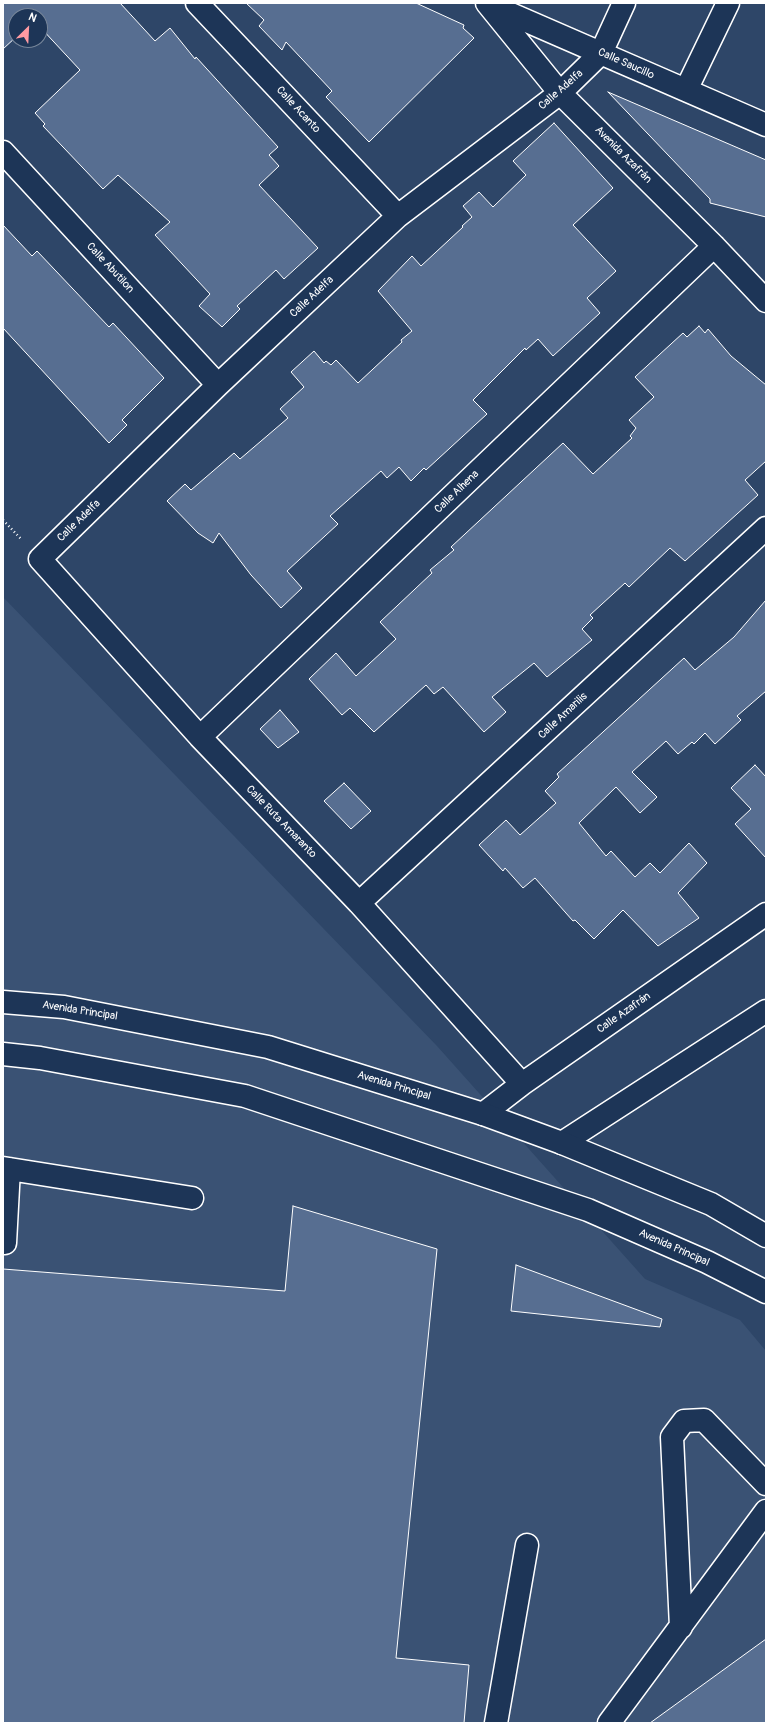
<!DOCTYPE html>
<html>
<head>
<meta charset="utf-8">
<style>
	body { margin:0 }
	#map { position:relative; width:769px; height:1726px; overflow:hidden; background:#2e4668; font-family:Pangolin,sans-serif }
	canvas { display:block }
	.frame { position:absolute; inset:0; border:4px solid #fff; pointer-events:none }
	.north { position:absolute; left:8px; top:8px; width:40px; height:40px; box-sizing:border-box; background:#1d3557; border:1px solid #77869a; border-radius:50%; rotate:24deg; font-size:11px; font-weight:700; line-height:16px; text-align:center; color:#fff }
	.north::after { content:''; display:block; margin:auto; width:14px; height:18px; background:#ff9aa2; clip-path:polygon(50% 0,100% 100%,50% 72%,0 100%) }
</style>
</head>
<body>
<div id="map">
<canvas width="769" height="1726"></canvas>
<div class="frame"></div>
<div class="north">N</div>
</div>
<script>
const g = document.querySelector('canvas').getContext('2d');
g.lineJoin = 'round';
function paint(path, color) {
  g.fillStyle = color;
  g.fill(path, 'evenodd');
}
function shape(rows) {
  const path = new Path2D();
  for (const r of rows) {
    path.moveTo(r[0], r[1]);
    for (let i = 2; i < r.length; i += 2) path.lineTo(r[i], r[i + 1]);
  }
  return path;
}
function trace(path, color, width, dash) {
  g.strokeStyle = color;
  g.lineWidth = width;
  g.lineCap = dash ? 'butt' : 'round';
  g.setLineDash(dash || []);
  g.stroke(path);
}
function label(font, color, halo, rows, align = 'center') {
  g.font = font + ' Pangolin,sans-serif';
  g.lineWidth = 4;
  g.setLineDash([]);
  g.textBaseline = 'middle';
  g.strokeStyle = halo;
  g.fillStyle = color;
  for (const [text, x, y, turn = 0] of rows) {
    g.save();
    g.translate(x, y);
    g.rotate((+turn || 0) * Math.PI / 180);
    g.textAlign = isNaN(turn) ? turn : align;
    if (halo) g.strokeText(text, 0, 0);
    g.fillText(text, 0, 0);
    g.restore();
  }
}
const built = shape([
	[3,597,437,1046,645,1279,740,1320,766,1351,766,1723,3,1723]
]);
const building = shape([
	[3,3,120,3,155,41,170,28,195,59,196,57,278,147,269,155,279,166,259,185,318,248,284,279,276,270,237,306,240,309,222,327,199,306,210,294,155,235,170,222,118,175,103,189,43,126,45,124,35,113,80,70,40,27,40,16,16,16,16,37,3,49,3,3],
	[246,3,416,3,464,25,463,28,474,38,369,142,326,97,332,91,286,42,282,50,259,26,264,20,246,3],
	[608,92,766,160,766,217,710,203,710,199,608,92],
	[554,123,613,188,573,225,616,271,587,298,600,313,553,356,538,339,526,350,525,348,473,400,487,414,426,470,424,468,411,481,399,467,387,478,381,471,330,516,338,524,287,571,302,588,281,608,251,575,219,533,213,543,198,533,167,501,185,484,191,490,234,453,240,459,288,418,280,409,304,387,291,372,314,351,324,363,326,361,331,365,336,360,358,383,402,342,401,340,412,331,378,291,412,256,421,266,463,227,462,226,472,217,463,206,479,192,493,207,526,175,513,161,554,123],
	[3,225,32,256,37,251,109,327,113,323,164,378,122,420,127,425,109,443,3,328,3,225],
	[699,326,705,333,708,329,731,356,766,385,766,461,745,480,758,495,685,561,670,548,629,587,625,583,590,615,593,618,582,629,592,640,547,677,534,663,492,697,506,712,484,732,443,687,434,694,426,685,374,732,350,708,342,715,309,679,336,653,356,676,396,639,380,622,432,573,430,570,454,550,451,547,563,443,593,474,632,438,630,436,636,428,629,420,654,397,635,377,683,333,687,337,699,326],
	[766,600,766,691,737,716,741,720,715,744,705,733,694,744,692,742,678,754,666,741,632,772,657,797,640,813,616,787,579,823,606,856,611,851,635,877,650,863,660,873,689,843,707,863,678,893,699,918,658,946,623,910,594,939,575,920,573,921,535,878,523,888,505,868,503,871,479,845,506,820,520,835,556,803,545,791,559,777,557,774,684,658,695,670,734,637,766,600],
	[280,710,299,732,278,748,260,729,280,710],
	[755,765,766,777,766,858,735,824,751,809,731,788,755,765],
	[344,783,371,811,351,829,324,801,344,783],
	[293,1206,437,1249,396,1658,469,1665,464,1723,3,1723,3,1269,285,1291,293,1206],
	[516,1265,662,1319,660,1327,511,1311,516,1265],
	[766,1639,766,1723,650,1723,766,1639]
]);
const path = shape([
	[3,520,22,540]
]);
const minor = shape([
	[197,3,398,216],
	[487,3,560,93,714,246,766,301],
	[490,5,766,125],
	[686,90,728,3],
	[3,152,218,385],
	[200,737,714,246],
	[359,903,766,528],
	[522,1084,359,903,200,737,40,559,218,385,398,216,560,93,601,53,624,3],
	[483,1114,522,1084,766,914],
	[562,1143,766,1011],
	[3,1168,192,1198],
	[3,1243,5,1243,9,1169],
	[681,1627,672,1437,684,1421,704,1420,766,1484],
	[496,1723,527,1545],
	[609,1723,766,1511]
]);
const major = shape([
	[3,1002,64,1007,268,1047,483,1114,562,1143,711,1204,766,1236],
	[3,1054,40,1058,245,1096,588,1210,707,1262,766,1292]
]);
const streetNames = [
	["Calle Saucillo",626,64,24],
	["Calle Adelfa",561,90,-41],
	["Calle Acanto",298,110,47],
	["Avenida Azafrán",623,155,45],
	["Calle Abutilon",110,268,47],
	["Calle Adelfa",312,297,-43],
	["Calle Alhena",457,492,-44],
	["Calle Adelfa",79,521,-44],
	["Calle Amarilis",563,716,-43],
	["Calle Ruta Amaranto",281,822,46],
	["Avenida Principal",80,1011,9],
	["Calle Azafrán",624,1013,-35],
	["Avenida Principal",394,1086,17],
	["Avenida Principal",674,1248,24]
];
paint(built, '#3a5274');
paint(building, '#576e91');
trace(building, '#fff', 1);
trace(minor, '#fff', 25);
trace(major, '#fff', 25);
trace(path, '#fff', 2.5, [1, 3]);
trace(minor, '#1d3557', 22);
trace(major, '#1d3557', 22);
label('11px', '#fff', '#1d3557', streetNames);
</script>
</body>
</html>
